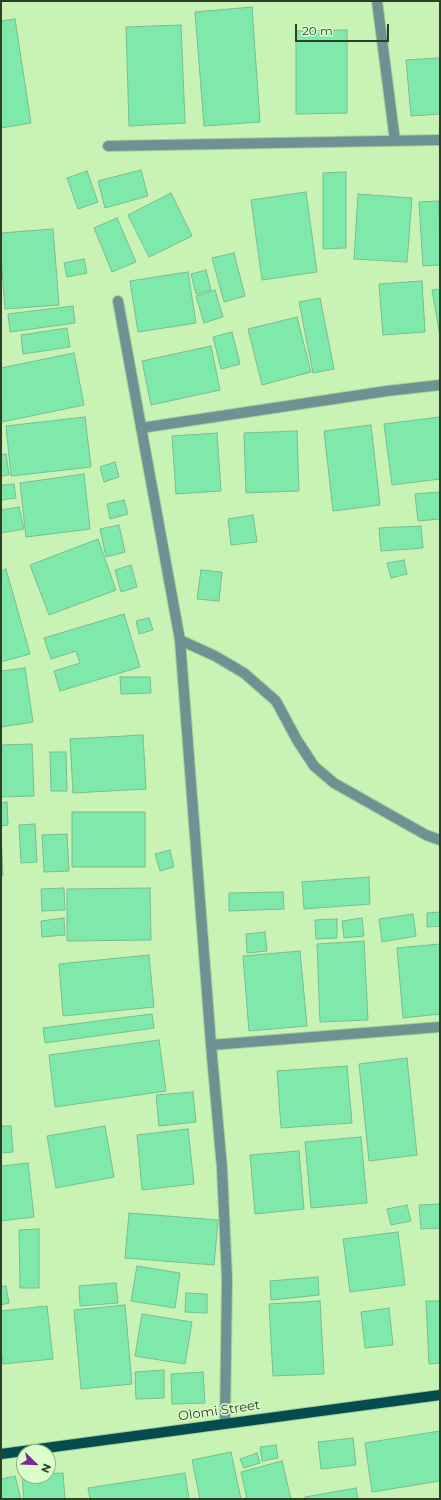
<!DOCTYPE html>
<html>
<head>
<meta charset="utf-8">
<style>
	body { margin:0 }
	#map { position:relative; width:441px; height:1500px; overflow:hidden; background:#c8f3b5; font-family:Montserrat,sans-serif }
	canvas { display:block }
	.frame { position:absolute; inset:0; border:2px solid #2e3f27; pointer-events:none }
	.north { position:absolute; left:16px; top:1444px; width:40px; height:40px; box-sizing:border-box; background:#dbfecc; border:1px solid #96b28a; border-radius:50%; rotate:113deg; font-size:11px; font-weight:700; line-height:16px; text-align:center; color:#2e3f27 }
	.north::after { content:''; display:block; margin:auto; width:14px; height:18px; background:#7c2898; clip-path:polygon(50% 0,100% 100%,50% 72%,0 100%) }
	.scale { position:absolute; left:295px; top:24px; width:94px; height:18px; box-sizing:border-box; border:2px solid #2e3f27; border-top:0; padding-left:5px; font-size:12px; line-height:14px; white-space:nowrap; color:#2e3f27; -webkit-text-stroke:3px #dbfecc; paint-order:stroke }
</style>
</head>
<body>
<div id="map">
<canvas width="441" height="1500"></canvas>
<div class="frame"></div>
<div class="north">N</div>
<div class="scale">20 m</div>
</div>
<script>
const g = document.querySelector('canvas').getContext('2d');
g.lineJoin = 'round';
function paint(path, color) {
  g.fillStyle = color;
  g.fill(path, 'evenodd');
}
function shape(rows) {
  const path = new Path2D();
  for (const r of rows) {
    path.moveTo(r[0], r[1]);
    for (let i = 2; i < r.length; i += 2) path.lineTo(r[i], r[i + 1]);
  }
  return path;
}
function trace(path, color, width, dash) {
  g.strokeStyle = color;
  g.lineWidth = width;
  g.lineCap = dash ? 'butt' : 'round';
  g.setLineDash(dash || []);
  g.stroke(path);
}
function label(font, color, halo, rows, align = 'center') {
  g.font = font + ' Montserrat,sans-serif';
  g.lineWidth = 3;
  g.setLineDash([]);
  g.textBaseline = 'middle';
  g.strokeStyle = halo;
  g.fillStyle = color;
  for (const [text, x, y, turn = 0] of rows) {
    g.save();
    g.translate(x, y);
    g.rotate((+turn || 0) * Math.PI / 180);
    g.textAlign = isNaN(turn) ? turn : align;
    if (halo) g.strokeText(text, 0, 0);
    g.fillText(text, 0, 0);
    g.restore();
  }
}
const building = shape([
	[252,7,260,122,204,126,195,12,252,7],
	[15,19,31,123,1,128,1,21,15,19],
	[181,25,185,123,129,126,126,27,181,25],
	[347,30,347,113,296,114,296,31,347,30],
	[440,58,440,114,411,116,406,60,440,58],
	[141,170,148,196,105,208,98,181,141,170],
	[87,171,98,202,78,209,67,178,87,171],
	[346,172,346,248,323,249,323,173,346,172],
	[306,192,317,272,262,280,251,200,306,192],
	[171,193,192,236,149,257,128,215,171,193],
	[358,194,412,198,407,262,354,259,358,194],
	[439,201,440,265,423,266,419,202,439,201],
	[117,218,136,262,112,272,94,228,117,218],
	[53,229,59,305,5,309,1,255,1,233,53,229],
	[234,253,245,296,224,302,212,258,234,253],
	[84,259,87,273,67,277,64,263,84,259],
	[206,270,211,290,196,294,191,274,206,270],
	[188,272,196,323,138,332,130,281,188,272],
	[422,281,425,332,383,335,379,284,422,281],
	[440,289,440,336,432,290,440,289],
	[215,290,223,317,204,323,196,296,215,290],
	[320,298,334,369,313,373,299,302,320,298],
	[73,306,75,323,10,332,8,314,73,306],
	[297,317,311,372,262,385,248,329,297,317],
	[67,328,70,347,23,354,21,335,67,328],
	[232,332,240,364,221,369,213,337,232,332],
	[211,346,220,390,151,405,142,361,211,346],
	[74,353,84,405,2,422,1,368,74,353],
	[85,417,91,467,11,476,6,426,85,417],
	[440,417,440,479,392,485,384,424,440,417],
	[371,425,380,505,333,511,324,431,371,425],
	[297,431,299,491,246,493,244,433,297,431],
	[217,433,221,491,176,494,172,436,217,433],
	[6,454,9,475,1,476,1,455,6,454],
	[115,462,119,477,104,482,100,467,115,462],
	[84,474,90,529,26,537,20,483,84,474],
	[14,484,16,498,1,500,1,485,14,484],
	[440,492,440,519,418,521,415,494,440,492],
	[124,500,128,514,110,519,107,504,124,500],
	[19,507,24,529,1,533,1,510,19,507],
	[253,515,257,542,231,545,228,519,253,515],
	[119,525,125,552,106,557,100,529,119,525],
	[421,526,423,548,381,551,379,528,421,526],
	[98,539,116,590,49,615,30,565,98,539],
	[404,560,407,574,391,578,387,563,404,560],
	[131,565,137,587,121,592,115,570,131,565],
	[6,569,30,654,1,662,1,571,6,569],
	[201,570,222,572,219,601,197,599,201,570],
	[124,614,140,667,60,691,54,671,80,663,76,651,51,659,44,638,124,614],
	[149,618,153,630,139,634,136,621,149,618],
	[25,668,33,722,1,727,1,671,25,668],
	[120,677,150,677,151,693,121,694,120,677],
	[143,735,146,789,73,793,70,739,143,735],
	[32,744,34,796,1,797,1,745,32,744],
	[50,752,66,752,67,791,51,791,50,752],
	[7,802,8,825,1,826,1,803,7,802],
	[72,812,145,812,145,867,72,867,72,812],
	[35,824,37,862,21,863,19,825,35,824],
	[1,832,3,876,1,876,1,832],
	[67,834,69,871,44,872,42,835,67,834],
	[170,850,174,867,160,871,155,854,170,850],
	[369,877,370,904,304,909,302,882,369,877],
	[64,888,65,910,42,911,41,889,64,888],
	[150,888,151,940,67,941,67,889,150,888],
	[283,892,284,909,229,911,229,893,283,892],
	[440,912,440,926,427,927,427,913,440,912],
	[413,914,416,936,382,942,379,919,413,914],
	[64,918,65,935,42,937,41,921,64,918],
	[362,918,364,936,344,938,342,921,362,918],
	[337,919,337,938,316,939,315,920,337,919],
	[265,932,267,951,247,953,246,934,265,932],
	[364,941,368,1020,320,1022,317,944,364,941],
	[440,944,440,1014,403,1018,397,948,440,944],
	[300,951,307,1026,249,1031,243,956,300,951],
	[149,955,154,1007,63,1016,59,964,149,955],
	[152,1014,154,1028,45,1043,43,1028,152,1014],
	[159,1040,166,1091,55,1107,49,1055,159,1040],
	[407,1058,417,1155,369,1161,359,1064,407,1058],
	[347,1066,352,1123,281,1128,277,1071,347,1066],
	[193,1092,196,1122,159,1126,156,1095,193,1092],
	[1,1126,11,1126,13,1152,1,1153,1,1126],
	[105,1126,114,1177,56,1188,47,1136,105,1126],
	[188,1129,194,1184,142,1190,137,1135,188,1129],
	[361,1137,367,1203,311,1208,305,1142,361,1137],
	[299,1151,304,1209,255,1214,250,1155,299,1151],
	[28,1163,34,1217,1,1221,1,1166,28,1163],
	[440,1204,440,1228,421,1229,419,1205,440,1204],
	[407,1205,411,1221,391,1225,387,1209,407,1205],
	[129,1213,218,1220,214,1265,125,1258,129,1213],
	[39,1229,39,1288,20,1288,19,1230,39,1229],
	[398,1232,405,1285,350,1292,343,1239,398,1232],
	[137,1266,180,1273,175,1308,131,1301,137,1266],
	[318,1277,319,1295,271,1300,270,1281,318,1277],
	[116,1283,118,1303,80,1306,79,1286,116,1283],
	[6,1286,9,1303,1,1305,1,1287,6,1286],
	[186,1293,207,1294,207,1313,185,1312,186,1293],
	[320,1301,324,1374,273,1376,269,1304,320,1301],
	[426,1301,440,1301,440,1363,429,1364,426,1301],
	[125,1305,132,1384,81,1389,74,1310,125,1305],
	[47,1306,53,1359,3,1364,1,1349,1,1311,47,1306],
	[389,1308,393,1345,365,1348,361,1312,389,1308],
	[142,1314,192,1322,185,1364,135,1356,142,1314],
	[164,1370,164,1398,136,1399,135,1372,164,1370],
	[203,1372,205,1403,172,1404,171,1374,203,1372],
	[440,1431,440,1481,372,1492,365,1443,440,1431],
	[353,1438,356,1465,321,1469,318,1442,353,1438],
	[276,1445,278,1458,262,1461,260,1447,276,1445],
	[231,1452,241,1499,200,1499,192,1460,231,1452],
	[257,1453,260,1463,244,1468,240,1459,257,1453],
	[282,1461,291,1499,247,1499,241,1472,282,1461],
	[63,1473,65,1499,24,1499,22,1477,48,1476,48,1474,63,1473],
	[185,1473,189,1499,90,1499,88,1488,185,1473],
	[15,1476,21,1499,1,1499,1,1479,15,1476],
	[356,1488,358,1499,305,1499,305,1497,356,1488]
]);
const minor = shape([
	[377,1,395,141],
	[108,146,440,140],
	[118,301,180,640,211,1045,222,1168,227,1279,225,1423],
	[141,428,387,391,440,385],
	[180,640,215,656,244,673,276,701,297,740,314,766,334,783,426,835,440,840],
	[211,1045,440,1027]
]);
const major = shape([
	[1,1454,440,1395]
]);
const streetNames = [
	["Olomi Street",219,1411,-8]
];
paint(building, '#7fe9ab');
trace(building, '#77bc92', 1);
trace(minor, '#a9cf99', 12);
trace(major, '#a9cf99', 12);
trace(minor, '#6c9293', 10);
trace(major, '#034d4e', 10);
label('13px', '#2e3f27', '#dbfecc', streetNames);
</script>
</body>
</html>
